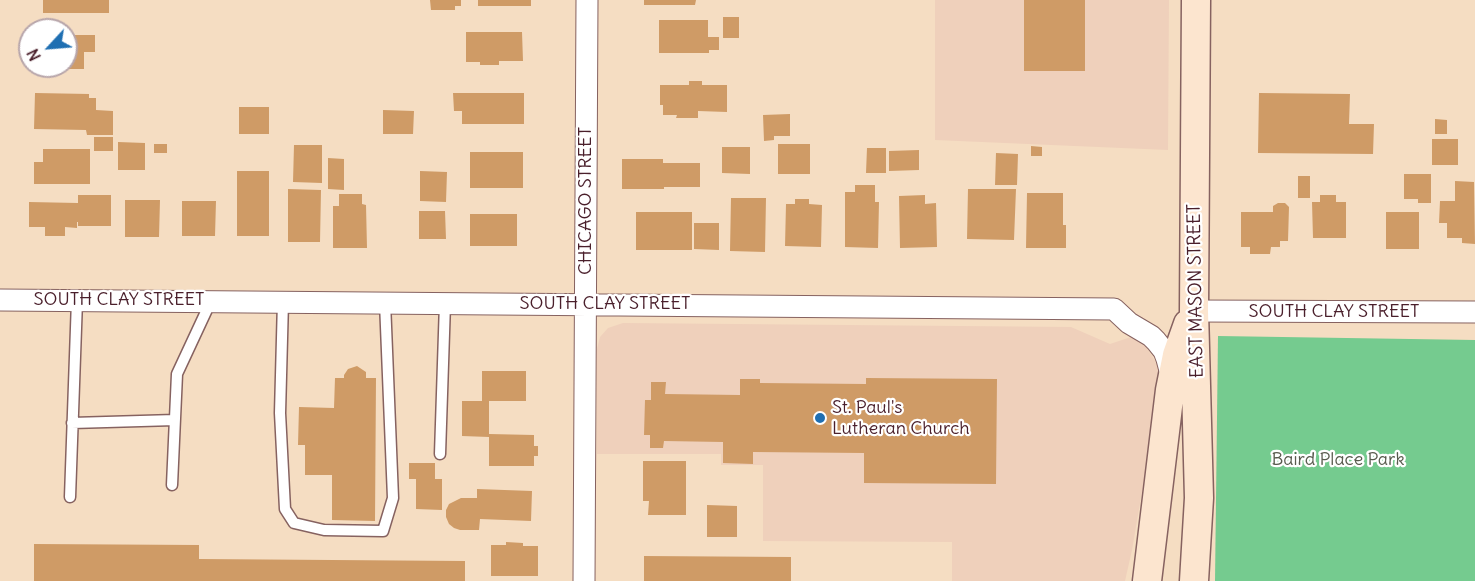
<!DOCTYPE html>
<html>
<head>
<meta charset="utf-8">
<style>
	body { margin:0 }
	#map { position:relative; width:1475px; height:581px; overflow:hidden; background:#f5ddc2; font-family:Delius,sans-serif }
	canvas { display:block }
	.north { position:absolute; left:18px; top:18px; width:60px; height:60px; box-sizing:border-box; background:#fff; border:2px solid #b7a5aa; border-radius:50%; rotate:244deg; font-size:16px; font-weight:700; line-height:24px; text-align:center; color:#4a1f2b }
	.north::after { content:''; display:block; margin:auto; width:21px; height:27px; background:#1f6fb2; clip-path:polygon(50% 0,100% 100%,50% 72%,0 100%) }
</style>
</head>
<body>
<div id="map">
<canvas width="1475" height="581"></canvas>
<div class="north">N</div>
</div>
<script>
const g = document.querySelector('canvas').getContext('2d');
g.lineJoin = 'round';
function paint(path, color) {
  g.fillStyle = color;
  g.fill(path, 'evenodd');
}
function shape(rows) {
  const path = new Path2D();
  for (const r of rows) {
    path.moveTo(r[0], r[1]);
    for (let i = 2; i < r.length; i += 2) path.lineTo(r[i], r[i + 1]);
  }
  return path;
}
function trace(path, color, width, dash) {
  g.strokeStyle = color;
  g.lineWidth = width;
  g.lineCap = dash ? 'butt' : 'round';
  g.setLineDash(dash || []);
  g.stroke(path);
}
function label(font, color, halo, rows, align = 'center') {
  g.font = font + ' Delius,sans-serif';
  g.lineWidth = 4.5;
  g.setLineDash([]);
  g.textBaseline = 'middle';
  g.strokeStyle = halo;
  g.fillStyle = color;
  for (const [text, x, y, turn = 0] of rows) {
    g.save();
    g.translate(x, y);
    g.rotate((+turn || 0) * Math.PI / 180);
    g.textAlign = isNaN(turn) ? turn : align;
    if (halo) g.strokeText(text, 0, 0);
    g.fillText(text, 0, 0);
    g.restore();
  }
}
const built = shape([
	[935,0,1169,0,1168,150,935,140],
	[623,323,1071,327,1110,344,1134,336,1145,345,1160,369,1146,468,1132,550,1125,581,952,581,952,542,763,541,763,465,721,465,721,454,597,454,597,349,600,337,608,328]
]);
const green = shape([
	[1218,336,1475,340,1475,581,1215,581]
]);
const building = shape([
	[43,0,109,0,109,13,43,13],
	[430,0,461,0,461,6,455,6,455,10,431,10],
	[478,0,531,0,531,6,478,6],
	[644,0,696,0,695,5,644,5],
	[1024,0,1085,0,1085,71,1024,71],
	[723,17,739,17,739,38,723,38],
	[659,20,708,20,708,37,719,37,719,50,709,50,709,53,659,53],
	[466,32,522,32,523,61,499,61,499,65,480,65,480,62,466,62],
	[66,35,95,35,95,52,84,52,84,69,36,69,36,66,66,66],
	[689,81,702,81,702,85,727,85,727,112,698,111,698,118,676,118,677,115,663,115,663,105,660,105,660,85,689,85],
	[35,93,89,94,89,98,96,98,96,110,113,111,113,135,87,135,86,130,34,129],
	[453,93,524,93,524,124,462,124,462,111,454,111],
	[1259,93,1350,94,1349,124,1374,124,1373,154,1258,153],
	[239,107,269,107,269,134,239,134],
	[383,110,414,111,413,134,383,134],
	[790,114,790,136,774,136,774,140,764,141,763,115],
	[1435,119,1447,120,1447,134,1435,134],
	[94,137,113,137,113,151,94,151],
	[1432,139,1458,139,1458,165,1432,165],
	[118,142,145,143,145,170,118,170],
	[154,144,167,144,167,153,154,153],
	[778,144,810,144,810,174,778,174],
	[294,145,322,145,322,183,293,182],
	[1031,146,1042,147,1042,156,1031,156],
	[722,147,750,147,750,174,722,173],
	[867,148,886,148,886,173,866,173],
	[43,149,90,149,90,184,34,184,34,162,43,162],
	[919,150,919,170,889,171,889,151],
	[470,152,523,152,523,188,470,188],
	[996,153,1018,154,1017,185,995,185],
	[328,158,344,159,344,190,328,189],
	[622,159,663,159,663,163,700,163,700,187,664,187,664,189,622,189],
	[237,171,269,171,269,236,237,236],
	[420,171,447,172,446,202,420,201],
	[1404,174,1431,174,1431,203,1418,203,1418,199,1404,199],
	[1298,176,1310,176,1310,198,1298,198],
	[1455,181,1474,182,1475,244,1462,243,1462,238,1447,238,1447,223,1439,223,1440,201,1455,201],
	[855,185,875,185,875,202,879,202,878,248,845,247,845,192,855,192],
	[288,189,321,190,320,242,288,242],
	[968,189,1016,189,1014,240,967,239],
	[1027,193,1063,193,1063,225,1066,225,1066,248,1026,248],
	[339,194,362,194,362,204,366,205,367,248,333,248,333,206,339,206],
	[78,195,111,195,111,226,78,226,78,222,77,222,77,228,65,227,65,236,45,236,45,227,29,227,29,202,78,203],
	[925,195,925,204,936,203,937,247,900,248,899,196],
	[1320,195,1336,195,1336,202,1346,202,1346,238,1313,238,1312,202,1320,202],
	[731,198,766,198,765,252,730,251],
	[795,199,809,199,809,204,822,205,821,247,785,246,786,204,795,204],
	[125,200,160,200,159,237,125,237],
	[182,201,216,201,215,236,182,236],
	[1278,203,1285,203,1289,207,1288,241,1280,241,1280,247,1271,247,1270,254,1250,254,1250,247,1241,247,1241,212,1273,212,1273,206],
	[419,211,445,211,446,239,419,239],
	[636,212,692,212,692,250,636,250],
	[1386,212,1419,212,1419,249,1386,249],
	[470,214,517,214,517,246,470,246],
	[694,223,719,223,719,250,694,249],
	[357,366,366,372,366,378,376,378,375,521,332,520,332,475,305,475,305,445,298,445,299,407,334,408,335,378,344,378,344,375,348,369],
	[482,371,526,371,526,401,489,401,489,434,534,435,534,446,538,446,538,456,534,456,534,466,489,466,489,437,462,436,462,401,482,401],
	[866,378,997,379,996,484,864,483,864,453,753,452,753,464,723,463,723,442,664,441,663,448,650,448,650,435,644,435,645,400,651,400,651,382,666,382,665,394,740,395,740,379,760,379,760,383,866,384],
	[643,461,686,461,686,515,648,515,649,501,643,501],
	[409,463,435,463,435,479,442,479,442,510,416,509,416,479,409,479],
	[477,489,532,491,531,521,480,519,479,530,460,530,454,528,449,524,446,517,446,510,449,504,461,498,477,498],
	[707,505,737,506,737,537,707,537],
	[506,542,523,543,523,546,538,546,538,576,491,576,491,545,506,545],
	[34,544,199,545,199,559,465,561,465,581,34,581],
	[644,556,791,557,791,581,644,581]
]);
const lane = shape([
	[283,301,280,413,285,509,294,523,324,530,383,531,393,498,385,302],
	[72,423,175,420],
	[440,454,445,303],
	[172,485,177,374,211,301],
	[70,497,77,300]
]);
const street = shape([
	[0,300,1114,309,1129,323,1151,336,1156,341,1164,351,1167,359,1172,378],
	[1194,311,1475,312],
	[584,581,587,0]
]);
const secondary = shape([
	[1147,581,1170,390,1177,355,1188,324],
	[1194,581,1199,498,1194,311,1196,0]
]);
const markers = [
	[820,418,6,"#1f6fb2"]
];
const streetNames = [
	["CHICAGO STREET",586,201,-90],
	["EAST MASON STREET",1196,291,-91],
	["SOUTH CLAY STREET",119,300],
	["SOUTH CLAY STREET",605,304],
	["SOUTH CLAY STREET",1334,312]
];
const poiNames = [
	["St. Paul's",832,408],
	["Lutheran Church",832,429]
];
const parkNames = [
	["Baird Place Park",1338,460]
];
paint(built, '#efd0bb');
paint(green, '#75cb8f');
paint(building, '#cf9b66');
trace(lane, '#866260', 13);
trace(street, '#866260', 23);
trace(secondary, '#866260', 31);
trace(lane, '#fff', 10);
trace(street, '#fff', 21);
trace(secondary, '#fce5cf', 28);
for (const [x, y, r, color] of markers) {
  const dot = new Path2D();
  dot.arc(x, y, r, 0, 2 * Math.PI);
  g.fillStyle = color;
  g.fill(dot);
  trace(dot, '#fff', 2);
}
label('18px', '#4a1f2b', '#fff', streetNames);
label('18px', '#4a1f2b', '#fff', poiNames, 'left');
label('18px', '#595b4e', '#fff', parkNames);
</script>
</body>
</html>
